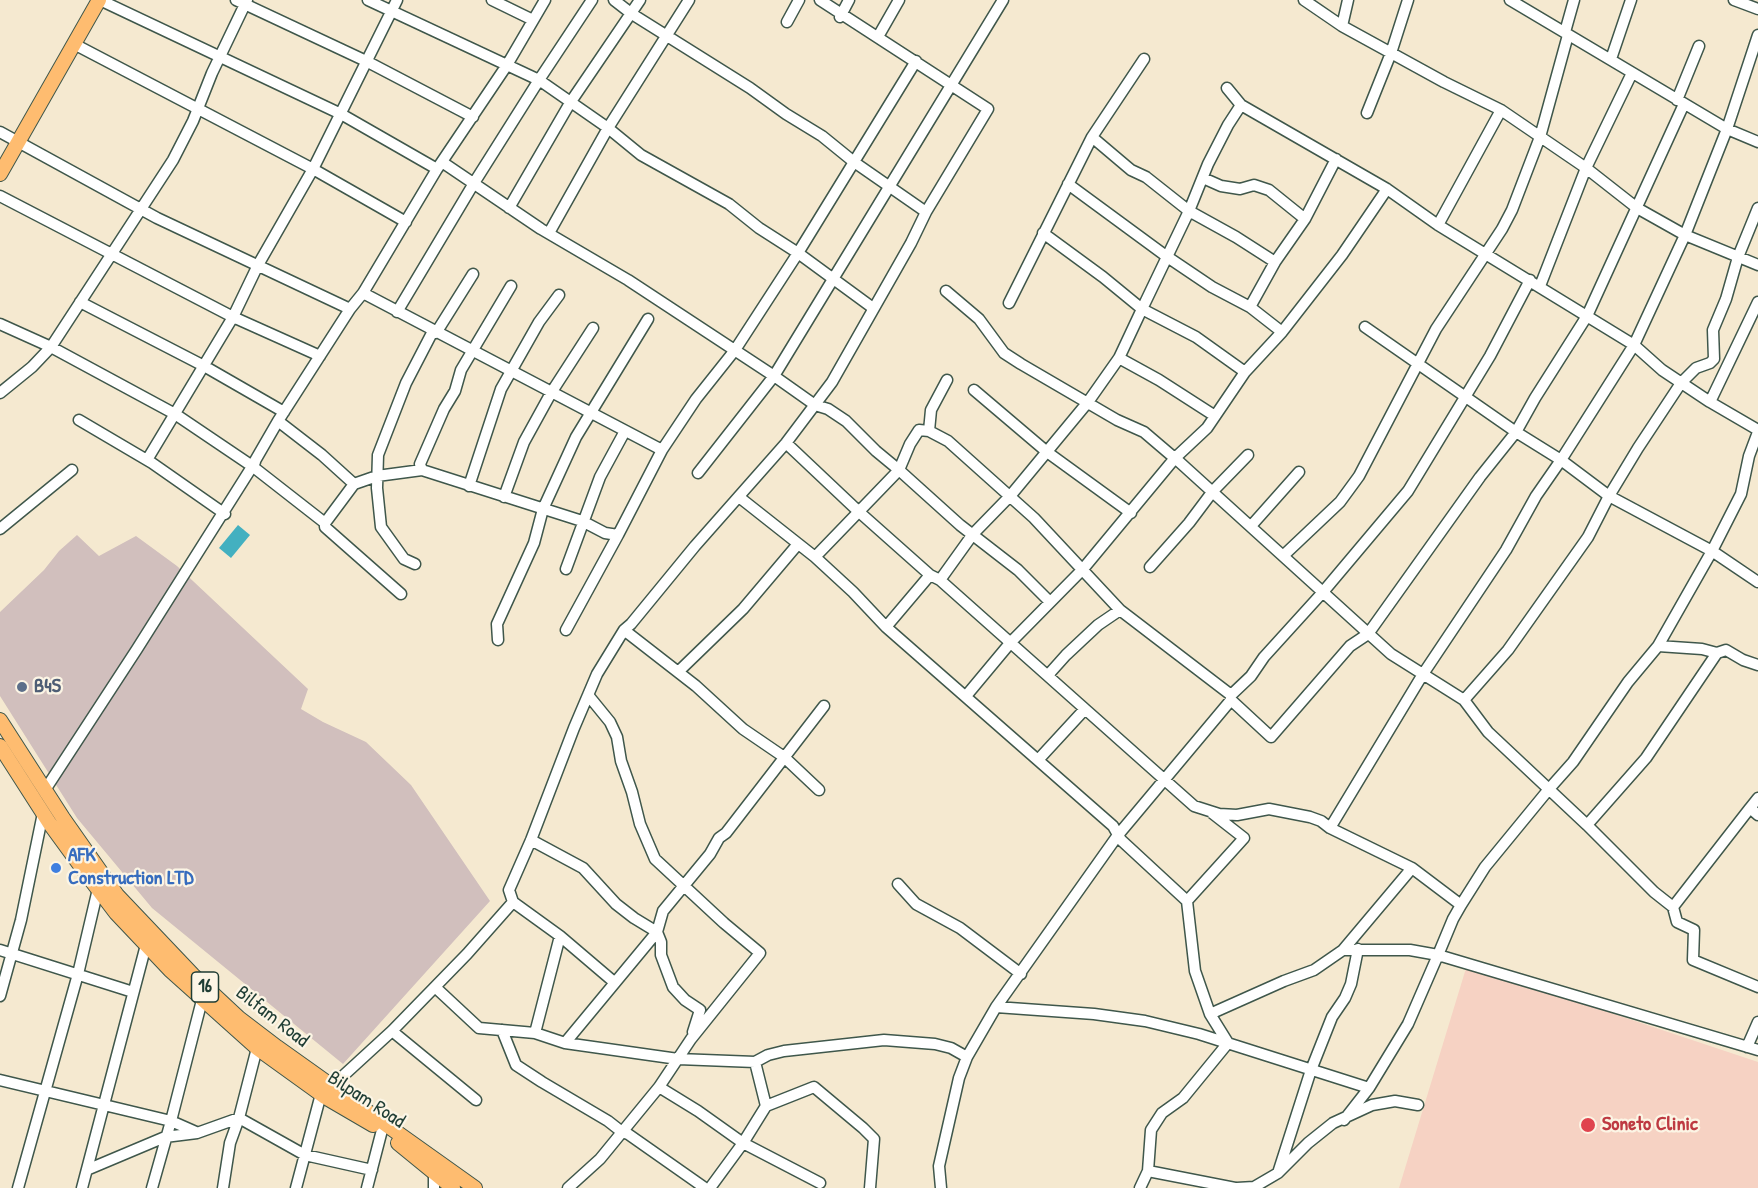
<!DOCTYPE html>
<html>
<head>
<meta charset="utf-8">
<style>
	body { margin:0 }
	canvas { display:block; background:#f5e9d0 }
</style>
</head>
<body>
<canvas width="1758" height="1188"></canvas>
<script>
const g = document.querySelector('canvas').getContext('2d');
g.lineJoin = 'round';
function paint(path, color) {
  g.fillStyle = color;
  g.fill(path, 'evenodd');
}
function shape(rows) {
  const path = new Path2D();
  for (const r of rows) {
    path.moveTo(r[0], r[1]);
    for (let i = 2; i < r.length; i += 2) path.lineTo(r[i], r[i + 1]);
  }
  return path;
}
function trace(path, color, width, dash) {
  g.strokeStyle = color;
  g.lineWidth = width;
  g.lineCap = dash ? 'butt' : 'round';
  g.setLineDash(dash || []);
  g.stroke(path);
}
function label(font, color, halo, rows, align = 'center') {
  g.font = font + ' "Patrick Hand",sans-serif';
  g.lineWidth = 4.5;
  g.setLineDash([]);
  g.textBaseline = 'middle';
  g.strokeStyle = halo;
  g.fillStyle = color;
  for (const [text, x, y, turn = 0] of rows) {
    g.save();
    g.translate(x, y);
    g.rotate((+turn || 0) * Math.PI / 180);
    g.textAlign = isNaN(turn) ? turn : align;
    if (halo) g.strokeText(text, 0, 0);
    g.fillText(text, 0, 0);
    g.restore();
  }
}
const built = shape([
	[1467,965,1758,1062,1758,1188,1399,1188]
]);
const industrial = shape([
	[77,535,99,556,136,536,177,566,308,689,301,709,323,722,366,742,411,785,490,901,343,1064,152,908,77,818,0,696,0,612,44,570,59,551]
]);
const water = shape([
	[238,525,250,535,231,558,219,548]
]);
const minor = shape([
	[100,0,341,114,437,169],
	[236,0,366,61,473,117],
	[368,0,539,80,608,128,641,155,729,204,759,228,798,253,873,308],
	[492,0,533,20],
	[614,0,632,14,750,88,786,114,822,136,854,162,926,212],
	[1304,0,1342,26,1444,82,1501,110,1586,168,1637,208,1685,235,1758,265],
	[1510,0,1727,129,1758,142],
	[1734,0,1758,9],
	[840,17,849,0],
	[787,22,799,0],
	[1342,26,1348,0],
	[1565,32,1574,0],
	[879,35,899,0],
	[74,44,313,169,406,222],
	[1144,59,1092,137,1131,170,1146,177,1189,211,1142,309,1196,337,1245,372],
	[1611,59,1631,0],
	[1227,88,1241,105,1387,189,1438,225,1634,345,1662,370,1710,402,1758,430],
	[1677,100,1699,46],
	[1241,105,1228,125,1208,164,1189,211,1236,237,1275,262],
	[1367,113,1391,53,1408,0],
	[0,132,157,218,350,309],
	[442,162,541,229,628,280,774,376,815,405,828,409,846,421,876,451,899,470,910,444,919,430,929,431,948,441,1034,518,1120,610,1231,695,1231,700,1271,737,1350,646,1368,634,1480,477,1516,432,1535,398,1587,316,1684,104],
	[1203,178,1221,186,1240,189,1254,185,1269,190,1305,219],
	[1068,184,1166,256,1212,287,1250,307],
	[0,196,233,317,320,356],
	[509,208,570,103,640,0],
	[1438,225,1501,110],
	[549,233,608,128,689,0],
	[1540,286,1586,168,1632,73],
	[946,291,979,319,1004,353,1021,364,1117,420,1144,432,1178,461],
	[363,293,662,450],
	[80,302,204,366,284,412],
	[1009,303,1092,137],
	[397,312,474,183,539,80,592,0],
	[0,324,51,347,175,414,252,466,325,523,325,527,401,594],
	[1365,327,1516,432,1561,460,1609,496,1712,551,1758,582],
	[1282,332,1250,307,1275,262,1305,219,1336,159],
	[436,333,473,274],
	[1119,358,1159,380,1215,416],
	[974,390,1047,452,1131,513],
	[0,393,32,367,51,347,173,160,193,121,212,73,247,0],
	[1710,402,1758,302],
	[79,420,152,463,225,514],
	[278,421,322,455,354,484],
	[929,431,931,410,947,380],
	[786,443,858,511,930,575,940,580,1194,806,1219,814,1237,815,1269,809,1310,817,1321,821,1330,828,1412,868],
	[1175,458,1391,654,1464,700,1488,732,1587,825,1654,892,1673,907,1677,922,1694,930,1693,960,1758,987],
	[147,460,233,317,258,265,313,169,397,0],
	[252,466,278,421,350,309,363,293,437,169,507,65,545,0],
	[422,470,420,464,444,409,455,391,461,370,511,286],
	[698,473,774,376,1003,0],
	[469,486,501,389,539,322,559,295],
	[504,497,524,442,551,393,593,328],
	[739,497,815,557,853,592,886,627,1113,826,1121,840,1187,901,1195,971,1210,1014,1228,1043,1183,1098,1162,1113,1151,1130,1148,1171],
	[325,523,354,484,377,476,422,470,582,521,605,533,618,535],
	[1251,526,1299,472],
	[0,529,72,470],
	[1284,555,1340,502,1359,476,1436,329,1502,229,1512,210,1540,137,1568,35],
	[815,557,899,470,960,525,1018,570,1050,602],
	[415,564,404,559,381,527,377,488,378,455,406,383,433,331],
	[1150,567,1189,523,1213,491,1248,455],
	[566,569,600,477,625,431],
	[940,580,973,534,1011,495,1088,402,1119,358,1142,309,1103,277,1043,233],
	[886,627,930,575],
	[566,630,618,535,662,450,696,399,735,350,798,253,916,61],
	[624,630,696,686,743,729,784,757,819,790],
	[498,640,497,624,534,543,543,509,576,437,648,319],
	[1658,646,1702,649,1717,653,1726,650,1743,660,1758,665],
	[678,672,743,609,798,544],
	[1049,674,1066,655,1098,625,1120,610],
	[1231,695,1251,676,1264,657,1323,592,1408,491,1490,356,1530,280],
	[966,696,1011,642,1083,569,1175,458,1207,428,1245,372,1282,332,1342,255,1387,189],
	[1464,700,1508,650,1588,537,1609,496,1638,448,1681,383,1696,368,1710,363,1714,359,1713,330,1726,299,1738,257,1758,208],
	[1038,760,1085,709],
	[45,790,137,649,255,462],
	[1758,798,1750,808,1758,815],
	[1587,825,1646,758,1717,653],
	[1330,828,1423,674,1506,550,1536,496,1561,460,1634,345,1685,235,1727,129,1758,35],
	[531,840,583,868,616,904,634,918,657,932,565,1043],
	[898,884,916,904,960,928,1021,974],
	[1187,901,1244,838,1212,813],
	[1461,905,1453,919,1438,955,1758,1050],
	[1673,907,1750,808],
	[0,950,133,992],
	[614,982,560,936,513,902,509,890,531,840,574,728,597,674,624,630,631,624,695,546,786,443,832,382,911,243,926,212,988,109,820,0],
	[435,987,479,1028,535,1033,565,1043,678,1059,755,1062,768,1055,784,1051,884,1040,935,1044,951,1048,967,1057],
	[0,996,21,920,43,813],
	[996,1007,1094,1014,1145,1021,1199,1034,1369,1088],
	[1210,1014,1284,981,1314,970,1343,950],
	[502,1030,516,1065,542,1082,608,1121,622,1132,628,1134,705,1188],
	[392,1031,476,1100],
	[693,1032,700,1010,685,1000,673,987,661,955,661,942,657,932,663,911,710,854,719,838,726,833,824,706],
	[535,1033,560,936],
	[1747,1047,1758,1022],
	[755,1062,766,1106,814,1087,863,1128,874,1139,870,1188],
	[0,1080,171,1121,196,1132],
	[659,1087,698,1111,743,1143,820,1183],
	[329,1092,332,1086,392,1031,467,954,513,902],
	[1344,1120,1369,1088,1408,1024,1438,955,1410,950,1343,950,1412,868,1461,905,1485,867,1549,789,1573,762,1628,682,1658,646,1712,551,1741,494,1749,456,1758,432],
	[89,1169,165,1137,197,1133,239,1118,305,1155,372,1170],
	[1278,1173,1311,1070,1332,1017,1345,998,1351,984,1358,949],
	[18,1188,78,974,98,889],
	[82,1188,146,945],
	[152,1188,171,1121,202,1000],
	[223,1188,230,1143,239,1118,257,1048],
	[296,1188,321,1094],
	[367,1188,382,1130,381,1122],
	[434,1188,434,1174],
	[568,1188,600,1159,659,1087,691,1039,760,953,724,923,655,859,640,824,632,792,621,761,617,737,610,722,588,695],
	[710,1188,743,1143,766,1106],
	[941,1188,939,1166,959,1078,967,1057,996,1007,1118,835,1231,700],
	[1140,1188,1148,1171,1235,1188],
	[1237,1188,1254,1187,1278,1173,1308,1143,1333,1123,1372,1105,1395,1101,1418,1105]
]);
const major = shape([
	[0,174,99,0],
	[0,720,63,818,117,895,193,975,239,1018,277,1047,475,1188],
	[0,746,50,824,88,876,116,913,170,970,257,1048,325,1097,373,1125],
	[398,1143,453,1188]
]);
const markers = [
	[22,687,6,"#5c6f8a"],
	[56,868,6,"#3f7fe0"],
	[1588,1125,8,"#e0444e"]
];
const shields = [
	[205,987,27]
];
const shieldNames = [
	["16",205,987]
];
const serviceNames = [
	["B4S",34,687]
];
const shopNames = [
	["AFK",68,856],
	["Construction LTD",68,879]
];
const streetNames = [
	["Bilfam Road",272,1017,38],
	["Bilpam Road",366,1100,33]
];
const healthNames = [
	["Soneto Clinic",1602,1125]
];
paint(built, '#f6d2c3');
paint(industrial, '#d1bfbd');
paint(water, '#43b0c0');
trace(minor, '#3f574b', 13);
trace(major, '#3f574b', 16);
trace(minor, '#fff', 10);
trace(major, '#febc70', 14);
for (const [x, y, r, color] of markers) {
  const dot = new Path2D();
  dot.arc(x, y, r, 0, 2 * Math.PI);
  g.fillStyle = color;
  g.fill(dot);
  trace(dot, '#fcf5e5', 2);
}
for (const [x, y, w] of shields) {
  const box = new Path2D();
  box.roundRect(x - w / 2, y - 15, w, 30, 4.5);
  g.fillStyle = '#fcf5e5';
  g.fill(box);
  trace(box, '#1f3d34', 1.5);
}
label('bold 18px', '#1f3d34', null, shieldNames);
label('bold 20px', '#4e5e75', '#fcf5e5', serviceNames, 'left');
label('bold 20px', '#366cbe', '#fcf5e5', shopNames, 'left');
label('20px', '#1f3d34', '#fcf5e5', streetNames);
label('bold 20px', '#be3a42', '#fcf5e5', healthNames, 'left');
</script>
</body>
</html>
